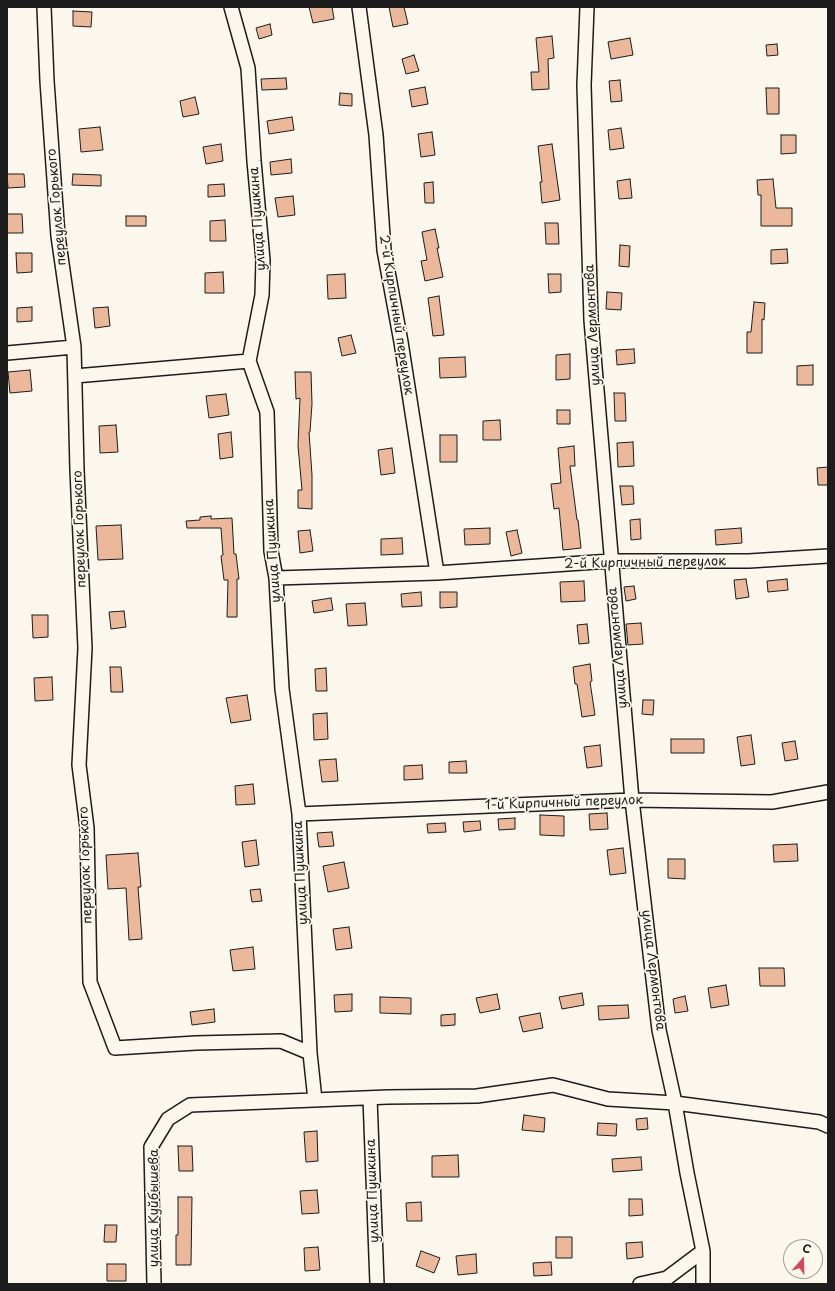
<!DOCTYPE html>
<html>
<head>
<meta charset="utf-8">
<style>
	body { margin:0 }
	#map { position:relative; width:835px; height:1291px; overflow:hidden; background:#fbf7ec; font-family:"Playpen Sans",sans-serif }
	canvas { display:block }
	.frame { position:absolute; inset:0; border:8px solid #1c1c1c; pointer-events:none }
	.north { position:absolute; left:783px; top:1239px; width:40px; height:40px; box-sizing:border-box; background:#fbf7ec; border:1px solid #a29f99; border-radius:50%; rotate:20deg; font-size:11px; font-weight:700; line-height:16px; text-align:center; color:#1c1c1c }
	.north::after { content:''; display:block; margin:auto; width:14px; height:18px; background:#d1495b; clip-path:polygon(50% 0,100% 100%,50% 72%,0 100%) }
</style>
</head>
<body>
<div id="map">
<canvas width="835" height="1291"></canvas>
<div class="frame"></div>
<div class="north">С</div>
</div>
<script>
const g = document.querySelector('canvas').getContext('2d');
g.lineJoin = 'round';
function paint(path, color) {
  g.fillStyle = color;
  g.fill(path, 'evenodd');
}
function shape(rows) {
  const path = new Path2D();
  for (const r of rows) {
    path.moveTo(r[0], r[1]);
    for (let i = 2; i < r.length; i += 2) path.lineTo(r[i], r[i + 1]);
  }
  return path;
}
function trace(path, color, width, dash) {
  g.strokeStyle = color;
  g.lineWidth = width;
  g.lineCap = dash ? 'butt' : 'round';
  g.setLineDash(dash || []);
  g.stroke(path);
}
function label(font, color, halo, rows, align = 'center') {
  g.font = font + ' "Playpen Sans",sans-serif';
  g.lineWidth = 3.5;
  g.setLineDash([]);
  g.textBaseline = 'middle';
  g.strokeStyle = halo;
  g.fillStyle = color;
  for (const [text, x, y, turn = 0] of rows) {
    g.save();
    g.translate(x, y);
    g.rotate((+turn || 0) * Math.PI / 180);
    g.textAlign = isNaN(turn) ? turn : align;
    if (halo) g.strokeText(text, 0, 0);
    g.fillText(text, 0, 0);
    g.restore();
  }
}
const building = shape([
	[309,7,332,7,334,19,313,23,309,7],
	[389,7,404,7,408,24,393,27,389,7],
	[73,11,92,12,91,27,73,26,73,11],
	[270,24,272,35,259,39,256,28,270,24],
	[552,36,554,58,548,59,549,89,532,90,531,72,539,72,536,38,552,36],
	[630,38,633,55,611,59,608,42,630,38],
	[777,44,778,55,767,56,766,45,777,44],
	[414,55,419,71,406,74,402,59,414,55],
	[286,78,287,89,262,90,261,79,286,78],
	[620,80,622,101,611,102,609,81,620,80],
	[425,87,428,104,412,107,409,90,425,87],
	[766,88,779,88,779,114,767,114,766,88],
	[340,93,352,94,352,106,339,105,340,93],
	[195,97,199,114,183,117,180,101,195,97],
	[292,117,294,130,269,134,267,121,292,117],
	[100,127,103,150,81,152,79,129,100,127],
	[621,128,624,148,610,150,608,130,621,128],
	[432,132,435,155,421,157,418,134,432,132],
	[781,135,796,135,796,153,781,154,781,135],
	[221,144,223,161,206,164,203,147,221,144],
	[552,144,560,200,542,203,540,182,542,182,538,146,552,144],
	[291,159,292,173,271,175,270,162,291,159],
	[7,174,24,174,25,187,8,188,7,174],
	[73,174,101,175,101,186,72,185,73,174],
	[630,179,632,198,619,199,617,181,630,179],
	[773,179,776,208,792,208,792,226,761,226,761,195,758,195,757,180,773,179],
	[433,182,434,203,425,203,424,183,433,182],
	[224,184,225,196,208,197,208,185,224,184],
	[293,196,295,215,278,217,275,198,293,196],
	[7,214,22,214,23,233,7,233,7,214],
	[126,216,146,216,146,226,126,226,126,216],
	[225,220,226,241,210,241,210,221,225,220],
	[545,223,558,223,559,244,546,244,545,223],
	[435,229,439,248,437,248,443,277,425,281,421,261,427,260,422,232,435,229],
	[620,245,630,246,629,267,619,266,620,245],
	[787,249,788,263,771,264,771,250,787,249],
	[16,253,32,253,32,272,17,273,16,253],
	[223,272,224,293,205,293,205,273,223,272],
	[345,274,346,298,328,299,327,275,345,274],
	[548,274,561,274,561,292,549,293,548,274],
	[607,292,622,293,621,310,606,309,607,292],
	[439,296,444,335,433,336,428,298,439,296],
	[754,302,765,303,764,320,762,319,762,353,747,353,747,332,751,332,754,302],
	[32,307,32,321,17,322,17,308,32,307],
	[108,307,110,326,95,328,93,308,108,307],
	[351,335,356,353,342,356,338,338,351,335],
	[634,349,635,363,617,365,616,350,634,349],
	[570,354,570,379,556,380,556,355,570,354],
	[465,357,466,377,440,378,439,358,465,357],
	[813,365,813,385,797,385,797,366,813,365],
	[30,370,32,391,10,393,8,372,30,370],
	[295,372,311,372,312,404,310,432,309,432,312,475,312,509,298,508,298,490,302,490,298,446,300,398,296,399,295,372],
	[614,393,625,393,626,421,615,421,614,393],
	[226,394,229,415,209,418,206,396,226,394],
	[557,410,570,410,570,424,557,424,557,410],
	[500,420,501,440,483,440,483,421,500,420],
	[116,425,118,452,100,453,99,426,116,425],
	[231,432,233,457,220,459,218,434,231,432],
	[440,435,457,435,457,462,440,462,440,435],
	[633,442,634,466,618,467,617,443,633,442],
	[574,446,575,466,570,466,577,520,578,520,581,548,563,550,559,508,554,509,551,484,561,483,558,448,574,446],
	[392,448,395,473,381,475,378,450,392,448],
	[828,467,828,485,818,485,817,468,828,467],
	[620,486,633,486,634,504,622,505,620,486],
	[211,516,211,519,232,518,234,554,236,554,239,579,237,579,237,617,227,617,228,580,224,580,221,556,223,555,221,528,187,528,186,521,200,520,200,517,211,516],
	[640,519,641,539,631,540,630,520,640,519],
	[121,525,123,559,98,560,96,526,121,525],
	[490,528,490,544,465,545,464,529,490,528],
	[741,528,742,543,716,545,715,530,741,528],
	[310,530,313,551,300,553,298,531,310,530],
	[517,530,522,553,511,556,506,532,517,530],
	[402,538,403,554,381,555,381,539,402,538],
	[746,579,749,597,736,599,734,580,746,579],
	[787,579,788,590,768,592,767,581,787,579],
	[584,581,585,601,561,602,560,582,584,581],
	[634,586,636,599,626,601,624,587,634,586],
	[421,592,422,606,402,607,401,594,421,592],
	[440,592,457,592,457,607,440,608,440,592],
	[331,598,333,610,314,613,312,601,331,598],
	[365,603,367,625,348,626,346,604,365,603],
	[124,611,126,627,111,629,109,612,124,611],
	[32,615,48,615,48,637,33,638,32,615],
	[641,623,643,644,628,645,626,624,641,623],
	[587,624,589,643,579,644,577,625,587,624],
	[590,664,592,681,590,682,595,715,582,717,577,684,575,684,573,667,590,664],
	[110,667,121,667,123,692,111,692,110,667],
	[326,668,327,691,316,691,315,669,326,668],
	[52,677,53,700,35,701,34,678,52,677],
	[247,695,251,720,231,723,226,698,247,695],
	[643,700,654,700,653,715,642,714,643,700],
	[327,713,328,739,314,740,313,714,327,713],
	[751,735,755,764,741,766,737,737,751,735],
	[671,739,704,739,704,753,671,753,671,739],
	[795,741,798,759,785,761,782,743,795,741],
	[600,745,602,766,587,768,584,747,600,745],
	[336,759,338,781,322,782,319,760,336,759],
	[466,761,467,773,449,773,449,762,466,761],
	[422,765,423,779,404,780,404,766,422,765],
	[253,784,255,804,236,805,235,786,253,784],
	[607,813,608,829,590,830,589,814,607,813],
	[540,815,564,816,564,836,540,835,540,815],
	[515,818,515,829,499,830,498,819,515,818],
	[480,821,481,830,464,832,463,822,480,821],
	[445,823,446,832,428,833,427,824,445,823],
	[332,832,334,846,319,847,317,833,332,832],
	[256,840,259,865,245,867,242,842,256,840],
	[797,844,798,861,774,862,773,845,797,844],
	[623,848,626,873,610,875,607,850,623,848],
	[138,853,141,887,138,887,142,939,129,940,126,888,108,889,106,855,138,853],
	[668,859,685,859,685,879,668,878,668,859],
	[344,862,349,888,328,892,323,866,344,862],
	[260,889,262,901,252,902,250,890,260,889],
	[349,927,352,948,336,950,333,929,349,927],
	[253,947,255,969,233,971,230,950,253,947],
	[759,968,784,968,785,986,760,986,759,968],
	[726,985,729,1005,711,1008,708,988,726,985],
	[582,993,584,1005,562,1009,559,997,582,993],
	[352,994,352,1011,335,1012,334,995,352,994],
	[497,994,500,1009,480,1013,476,998,497,994],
	[685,996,688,1011,675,1013,673,999,685,996],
	[380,997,411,998,411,1014,380,1013,380,997],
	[628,1005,629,1018,599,1020,598,1006,628,1005],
	[214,1009,215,1022,192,1025,190,1012,214,1009],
	[540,1013,543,1028,523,1032,519,1017,540,1013],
	[455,1014,455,1025,441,1026,441,1015,455,1014],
	[524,1115,545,1118,544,1132,522,1130,524,1115],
	[647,1118,648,1129,637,1130,636,1119,647,1118],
	[598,1123,617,1124,616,1136,597,1135,598,1123],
	[317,1131,318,1161,306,1162,304,1132,317,1131],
	[178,1146,192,1146,193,1171,179,1171,178,1146],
	[458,1155,459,1177,432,1177,432,1156,458,1155],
	[641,1157,642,1170,613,1172,612,1159,641,1157],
	[317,1190,319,1213,302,1214,300,1191,317,1190],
	[178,1197,192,1197,191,1265,176,1265,176,1235,178,1235,178,1197],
	[629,1199,642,1199,643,1215,629,1216,629,1199],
	[421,1202,422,1221,407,1221,406,1203,421,1202],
	[105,1225,117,1225,116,1242,104,1242,105,1225],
	[556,1237,572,1237,572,1258,556,1258,556,1237],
	[642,1242,643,1257,627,1259,626,1243,642,1242],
	[318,1247,320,1270,305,1271,304,1248,318,1247],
	[421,1251,440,1258,434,1273,416,1266,421,1251],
	[476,1254,477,1273,458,1275,456,1256,476,1254],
	[551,1262,552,1275,534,1276,533,1263,551,1262],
	[107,1264,126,1264,126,1281,107,1281,107,1264]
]);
const minor = shape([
	[44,7,47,81,58,236,74,347,77,470,85,648,79,765,87,828,90,982,115,1048,196,1043,281,1041,310,1053],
	[231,7,248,68,254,161,263,260,262,295,249,361,267,412,271,551,276,578,282,689,299,814,310,1053,315,1100],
	[359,7,376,135,384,250,401,342,437,573],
	[587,7,584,85,591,320,632,800,659,1030,675,1103,687,1173,703,1251,703,1284],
	[7,353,74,347],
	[75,376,249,361],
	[276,578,437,573,611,561,749,561,828,556],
	[299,814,632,800,772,802,828,792],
	[370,1098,377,1284],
	[154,1284,151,1147,168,1119,190,1105,388,1097,477,1096,553,1085,608,1099,675,1103,819,1122,828,1126],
	[640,1284,667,1278,703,1251]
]);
const streetNames = [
	["переулок Горького",57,207,-95],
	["улица Пушкина",258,219,-94],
	["2-й Кирпичный переулок",396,315,81],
	["улица Лермонтова",593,325,-93],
	["переулок Горького",80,529,-92],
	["улица Пушкина",273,551,-94],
	["2-й Кирпичный переулок",645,563,-1],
	["улица Лермонтова",618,648,-95],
	["1-й Кирпичный переулок",564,803,-2],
	["переулок Горького",86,865,-92],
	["улица Пушкина",301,873,-93],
	["улица Лермонтова",653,970,83],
	["улица Пушкина",373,1191,-92],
	["улица Куйбышева",154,1208,-90]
];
paint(building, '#ebb89c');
trace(building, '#1c1c1c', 1);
trace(minor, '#1c1c1c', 16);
trace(minor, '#fbf7ec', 13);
label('13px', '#1c1c1c', '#fbf7ec', streetNames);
</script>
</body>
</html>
